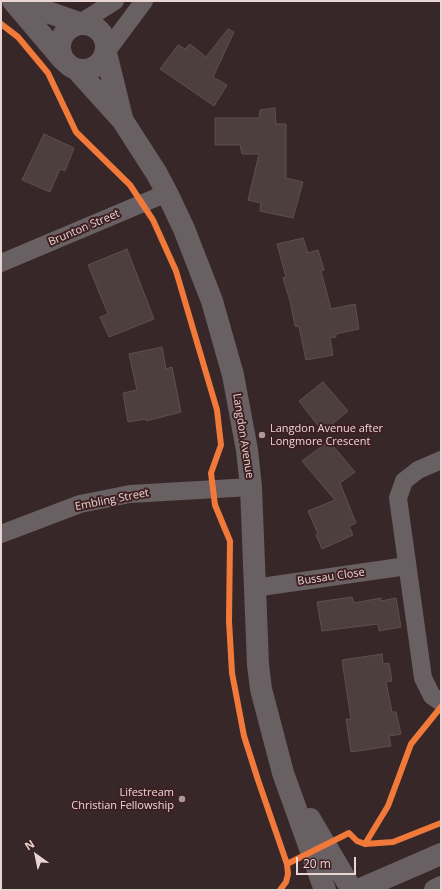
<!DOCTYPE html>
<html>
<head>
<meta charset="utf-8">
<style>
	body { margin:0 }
	#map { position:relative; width:442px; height:891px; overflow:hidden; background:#382728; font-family:"Open Sans",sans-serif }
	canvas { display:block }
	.frame { position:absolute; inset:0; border:2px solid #ead5d5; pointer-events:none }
	.north { position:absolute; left:16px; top:835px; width:40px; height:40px; -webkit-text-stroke:3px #3f2022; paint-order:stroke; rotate:327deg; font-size:11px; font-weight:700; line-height:16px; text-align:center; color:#ead5d5 }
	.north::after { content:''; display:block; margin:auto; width:14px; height:18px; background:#ead5d5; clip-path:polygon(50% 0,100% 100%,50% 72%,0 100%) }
	.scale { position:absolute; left:296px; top:857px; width:60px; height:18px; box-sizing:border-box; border:2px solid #ead5d5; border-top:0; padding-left:5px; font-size:12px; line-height:14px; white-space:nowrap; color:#ead5d5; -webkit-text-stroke:3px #3f2022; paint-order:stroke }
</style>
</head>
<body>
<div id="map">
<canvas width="442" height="891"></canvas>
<div class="frame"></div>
<div class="north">N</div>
<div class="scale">20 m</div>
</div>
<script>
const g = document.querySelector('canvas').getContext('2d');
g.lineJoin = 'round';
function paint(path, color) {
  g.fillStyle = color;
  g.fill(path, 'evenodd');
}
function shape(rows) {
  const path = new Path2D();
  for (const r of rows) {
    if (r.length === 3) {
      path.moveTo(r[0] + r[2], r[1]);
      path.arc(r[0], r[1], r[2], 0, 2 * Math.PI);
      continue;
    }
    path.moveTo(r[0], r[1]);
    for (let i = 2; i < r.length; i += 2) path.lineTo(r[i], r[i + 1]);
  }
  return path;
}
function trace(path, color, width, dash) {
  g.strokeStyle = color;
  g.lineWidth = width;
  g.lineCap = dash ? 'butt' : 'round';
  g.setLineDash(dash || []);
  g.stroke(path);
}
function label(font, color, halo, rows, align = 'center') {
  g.font = font + ' "Open Sans",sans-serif';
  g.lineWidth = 4;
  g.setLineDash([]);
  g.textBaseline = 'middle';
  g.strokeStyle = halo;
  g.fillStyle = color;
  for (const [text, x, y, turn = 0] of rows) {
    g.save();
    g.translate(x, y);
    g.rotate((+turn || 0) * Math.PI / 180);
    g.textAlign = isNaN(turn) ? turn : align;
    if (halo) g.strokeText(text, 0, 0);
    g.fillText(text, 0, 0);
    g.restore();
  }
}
const building = shape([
	[228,29,234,32,213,77,227,85,214,106,160,69,178,45,185,49,190,44,206,57,228,29],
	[275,108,276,124,286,124,286,178,303,182,293,218,260,211,261,203,248,200,259,154,242,154,240,145,215,145,215,118,259,118,260,110,275,108],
	[44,134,74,148,65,171,60,169,50,192,22,180,44,134],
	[303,238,308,253,318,250,324,270,321,271,331,309,355,304,359,329,336,334,336,337,330,338,333,355,306,360,299,327,295,326,290,301,283,278,286,277,277,244,303,238],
	[127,249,154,319,109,337,100,317,108,314,88,265,127,249],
	[162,347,166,369,172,367,181,412,146,421,146,419,128,422,123,393,137,390,129,354,162,347],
	[323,382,348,411,323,432,299,401,323,382],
	[329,441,355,472,340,483,356,523,349,526,353,535,322,549,316,535,318,534,308,511,335,500,302,461,329,441],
	[352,597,354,603,381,598,381,601,396,598,401,627,379,631,378,624,322,631,317,602,352,597],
	[382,654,383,664,389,663,392,681,386,682,392,712,396,712,401,734,389,736,391,746,351,752,346,719,351,719,342,660,382,654]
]);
const minor = shape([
	[80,23,115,1],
	[106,52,144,1],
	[1,263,167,193],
	[441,460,418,470,404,481,398,498,423,678,432,696,441,702],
	[1,534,80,504,130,494,251,487],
	[254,588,407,566]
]);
const tertiary = shape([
	[13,1,63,60],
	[16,1,79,23],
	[83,47,23],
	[106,53,122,118],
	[77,70,123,121,157,174,167,193,184,229,212,301,233,375,247,450,251,487,258,665,261,689,283,773,325,890],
	[310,819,352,890],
	[358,890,441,854],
	[435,890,441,887]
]);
const cycleway = shape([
	[1,24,18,37,48,73,76,132,130,185,153,220,176,271,217,410,221,445,211,473,215,505,230,541,229,621,232,673,244,736,258,780,287,864,288,874,286,882,280,890],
	[365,844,388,806,411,744,441,707],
	[287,864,349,833,357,841,365,844,393,842,441,823]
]);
const markers = [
	[262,435,4,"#ac9898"],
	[182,799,4,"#ac9898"]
];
const streetNames = [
	["Brunton Street",84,228,-23],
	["Langdon Avenue",243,436,81],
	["Embling Street",112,500,-11],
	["Bussau Close",331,577,-8]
];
const poiNames = [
	["Langdon Avenue after",270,429],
	["Longmore Crescent",270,442],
	["Lifestream",174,793,"right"],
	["Christian Fellowship",174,806,"right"]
];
paint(building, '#4c3f3d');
trace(building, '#5d504e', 1);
trace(minor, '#696063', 18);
trace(tertiary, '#696063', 22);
trace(cycleway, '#f17a3a', 6);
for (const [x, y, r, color] of markers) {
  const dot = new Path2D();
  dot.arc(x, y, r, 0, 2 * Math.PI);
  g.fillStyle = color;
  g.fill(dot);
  trace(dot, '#3f2022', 1.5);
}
label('11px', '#ead5d5', '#3f2022', streetNames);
label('11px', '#ead5d5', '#3f2022', poiNames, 'left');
</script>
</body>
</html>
